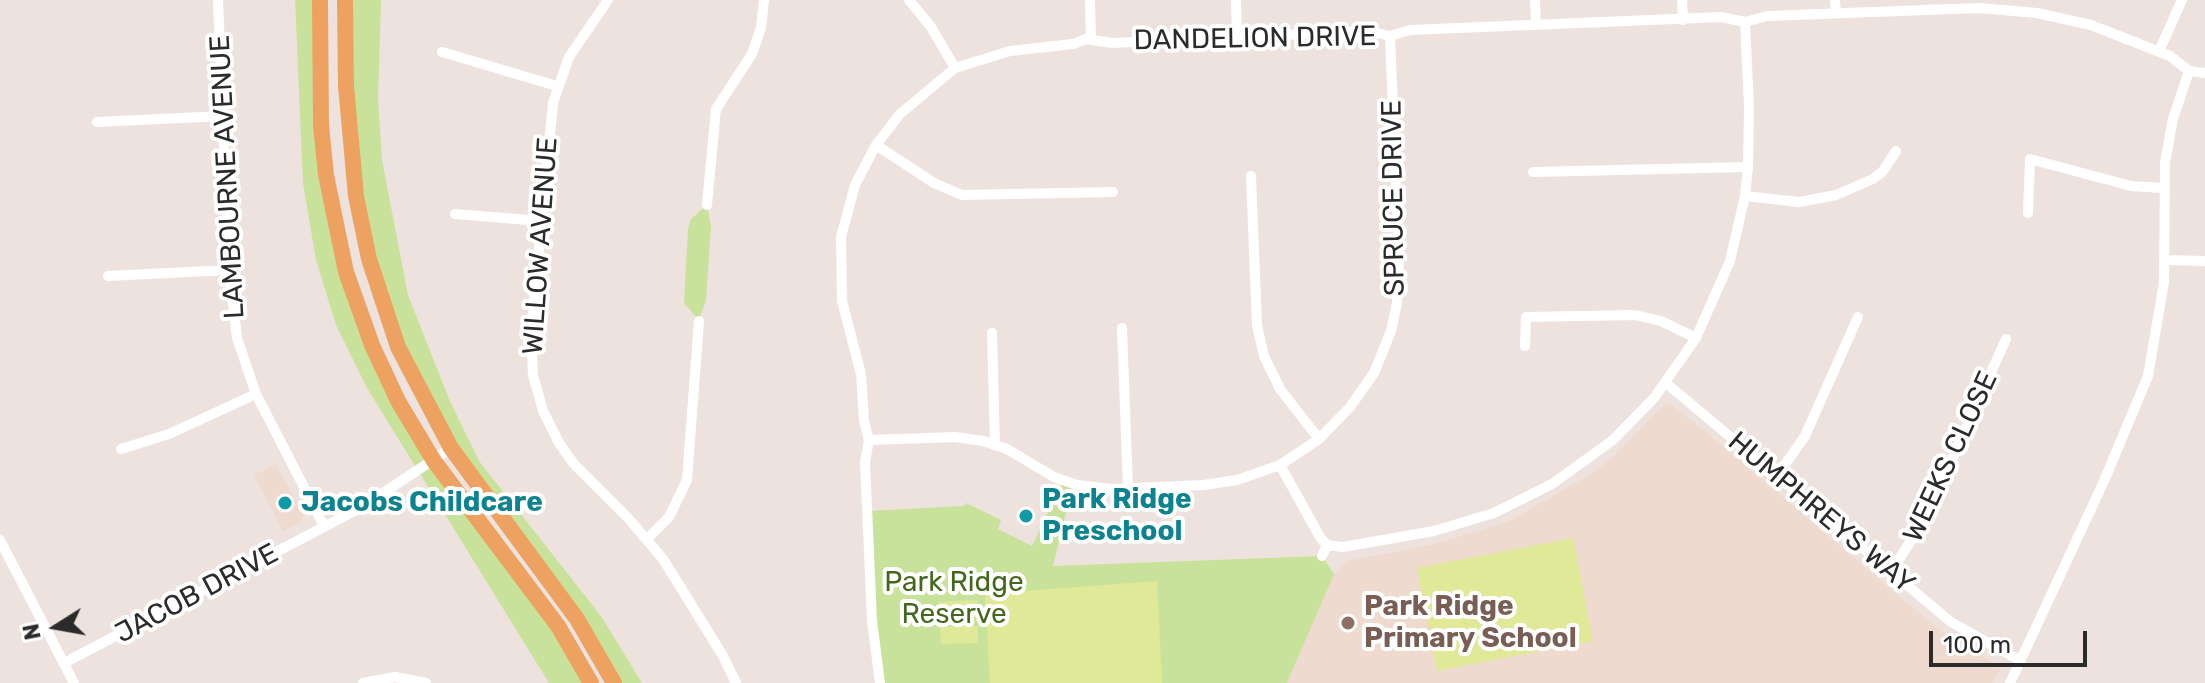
<!DOCTYPE html>
<html>
<head>
<meta charset="utf-8">
<style>
	body { margin:0 }
	#map { position:relative; width:2205px; height:683px; overflow:hidden; background:#ede2de; font-family:Rubik,sans-serif }
	canvas { display:block }
	.north { position:absolute; left:16px; top:587px; width:80px; height:80px; -webkit-text-stroke:6px #fff; paint-order:stroke; rotate:259deg; font-size:22px; font-weight:700; line-height:32px; text-align:center; color:#2b2b2b }
	.north::after { content:''; display:block; margin:auto; width:28px; height:36px; background:#2b2b2b; clip-path:polygon(50% 0,100% 100%,50% 72%,0 100%) }
	.scale { position:absolute; left:1929px; top:631px; width:158px; height:36px; box-sizing:border-box; border:4px solid #2b2b2b; border-top:0; padding-left:10px; font-size:24px; line-height:28px; white-space:nowrap; color:#2b2b2b; -webkit-text-stroke:6px #fff; paint-order:stroke }
</style>
</head>
<body>
<div id="map">
<canvas width="2205" height="683"></canvas>
<div class="north">N</div>
<div class="scale">100 m</div>
</div>
<script>
const g = document.querySelector('canvas').getContext('2d');
g.lineJoin = 'round';
function paint(path, color) {
  g.fillStyle = color;
  g.fill(path, 'evenodd');
}
function shape(rows) {
  const path = new Path2D();
  for (const r of rows) {
    path.moveTo(r[0], r[1]);
    for (let i = 2; i < r.length; i += 2) path.lineTo(r[i], r[i + 1]);
  }
  return path;
}
function trace(path, color, width, dash) {
  g.strokeStyle = color;
  g.lineWidth = width;
  g.lineCap = dash ? 'butt' : 'round';
  g.setLineDash(dash || []);
  g.stroke(path);
}
function label(font, color, halo, rows, align = 'center') {
  g.font = font + ' Rubik,sans-serif';
  g.lineWidth = 8;
  g.setLineDash([]);
  g.textBaseline = 'middle';
  g.strokeStyle = halo;
  g.fillStyle = color;
  for (const [text, x, y, turn = 0] of rows) {
    g.save();
    g.translate(x, y);
    g.rotate((+turn || 0) * Math.PI / 180);
    g.textAlign = isNaN(turn) ? turn : align;
    if (halo) g.strokeText(text, 0, 0);
    g.fillText(text, 0, 0);
    g.restore();
  }
}
const education = shape([
	[1665,404,1672,405,1718,442,1928,621,1962,646,1997,665,2000,671,1992,683,1287,683,1334,574,1347,561,1431,545,1510,521,1588,476,1612,458],
	[276,464,303,515,300,522,283,531,254,475]
]);
const green = shape([
	[295,0,320,0,331,207,384,373,591,683,549,683,367,388,336,325,316,260,303,183],
	[345,0,381,0,378,100,382,160,408,295,449,399,479,461,601,616,642,683,614,683,425,404,369,259],
	[707,205,711,226,706,300,699,320,684,303,688,229,691,219],
	[1063,481,1073,484,1053,566,1322,556,1334,574,1287,683,880,683,867,511,964,506,966,503,1001,520,998,529,1032,546]
]);
const pitch = shape([
	[1573,538,1593,641,1437,671,1417,568],
	[1157,581,1162,683,990,683,985,594],
	[977,600,977,617,940,619,939,602],
	[978,626,978,643,941,644,940,627]
]);
const minor = shape([
	[218,0,229,270,237,338,256,394,324,526],
	[608,0,569,57,553,103,531,333,533,375,543,411,559,443,574,464,629,519,663,559,723,656,736,683],
	[909,0,931,27,955,68],
	[1090,0,1091,39],
	[1236,0,1237,37],
	[1535,0,1536,25],
	[1682,0,1683,20],
	[1835,0,1836,13],
	[2159,51,2182,0],
	[442,52,557,86],
	[97,122,223,116],
	[876,145,934,183,962,195,1113,192],
	[1533,172,1748,167],
	[1251,176,1257,325,1264,356,1280,389,1319,439],
	[1745,196,1799,202,1836,195,1873,179,1883,171,1896,151],
	[707,205,716,109,752,54,761,28,764,0],
	[2028,213,2030,159,2131,186,2162,188],
	[455,214,541,221],
	[2165,260,2205,261],
	[108,276,229,270],
	[1122,328,1128,488],
	[992,333,995,444],
	[1525,346,1526,317,1635,315,1661,321,1696,338],
	[1666,383,1951,622,2021,661],
	[869,440,955,437,983,441,1007,449,1054,477,1077,485,1111,489,1204,485,1237,480,1280,465,1319,439,1350,407,1374,373,1391,331,1397,303,1399,255,1390,36],
	[121,449,169,434,256,394],
	[1280,465,1320,537,1327,545,1343,547,1434,531,1494,513,1552,484,1613,440,1654,398,1696,338,1730,261,1745,196,1748,167,1749,107,1745,22],
	[1777,476,1805,436,1858,317],
	[647,539,669,517,687,480,699,321],
	[0,540,74,683],
	[1322,556,1327,545],
	[1891,572,1926,517,2006,339],
	[64,663,362,507,451,448],
	[363,683,395,677,426,683],
	[880,683,872,621,865,462,869,440,864,421,861,374,842,301,841,237,855,185,876,145,900,114,955,68,1010,51,1073,44,1086,39,1112,43,1369,31,1390,36,1410,30,1721,17,1745,22,1767,16,1979,8,2037,13,2091,25,2170,56,2189,71,2205,73],
	[2010,683,2104,481,2148,376,2164,282,2165,162,2173,119,2189,71]
]);
const primary = shape([
	[320,0,321,125,326,175,346,272,372,345,398,401,434,461,558,626,591,683],
	[345,0,346,86,356,196,369,259,398,347,451,448,577,619,614,683]
]);
const markers = [
	[285,503,8,"#0f9aa8"],
	[1026,516,8,"#0f9aa8"],
	[1348,623,8,"#8d6e63"]
];
const streetNames = [
	["DANDELION DRIVE",1255,39,-1],
	["LAMBOURNE AVENUE",228,177,-93],
	["SPRUCE DRIVE",1394,198,-91],
	["WILLOW AVENUE",541,246,-86],
	["WEEKS CLOSE",1951,457,-65],
	["HUMPHREYS WAY",1821,513,40],
	["JACOB DRIVE",197,594,-28]
];
const cultureNames = [
	["Park Ridge",1042,500],
	["Preschool",1042,532],
	["Jacobs Childcare",301,503]
];
const parkNames = [
	["Park Ridge",954,583],
	["Reserve",954,615]
];
const educationNames = [
	["Park Ridge",1364,607],
	["Primary School",1364,639]
];
paint(education, '#eedace');
paint(green, '#c9e29b');
paint(pitch, '#e0e997');
trace(minor, '#fff', 10);
trace(primary, '#eea261', 16);
for (const [x, y, r, color] of markers) {
  const dot = new Path2D();
  dot.arc(x, y, r, 0, 2 * Math.PI);
  g.fillStyle = color;
  g.fill(dot);
  trace(dot, '#fff', 3);
}
label('28px', '#2b2b2b', '#fff', streetNames);
label('bold 28px', '#0d838f', '#fff', cultureNames, 'left');
label('28px', '#43681c', '#fff', parkNames);
label('bold 28px', '#785e54', '#fff', educationNames, 'left');
</script>
</body>
</html>
